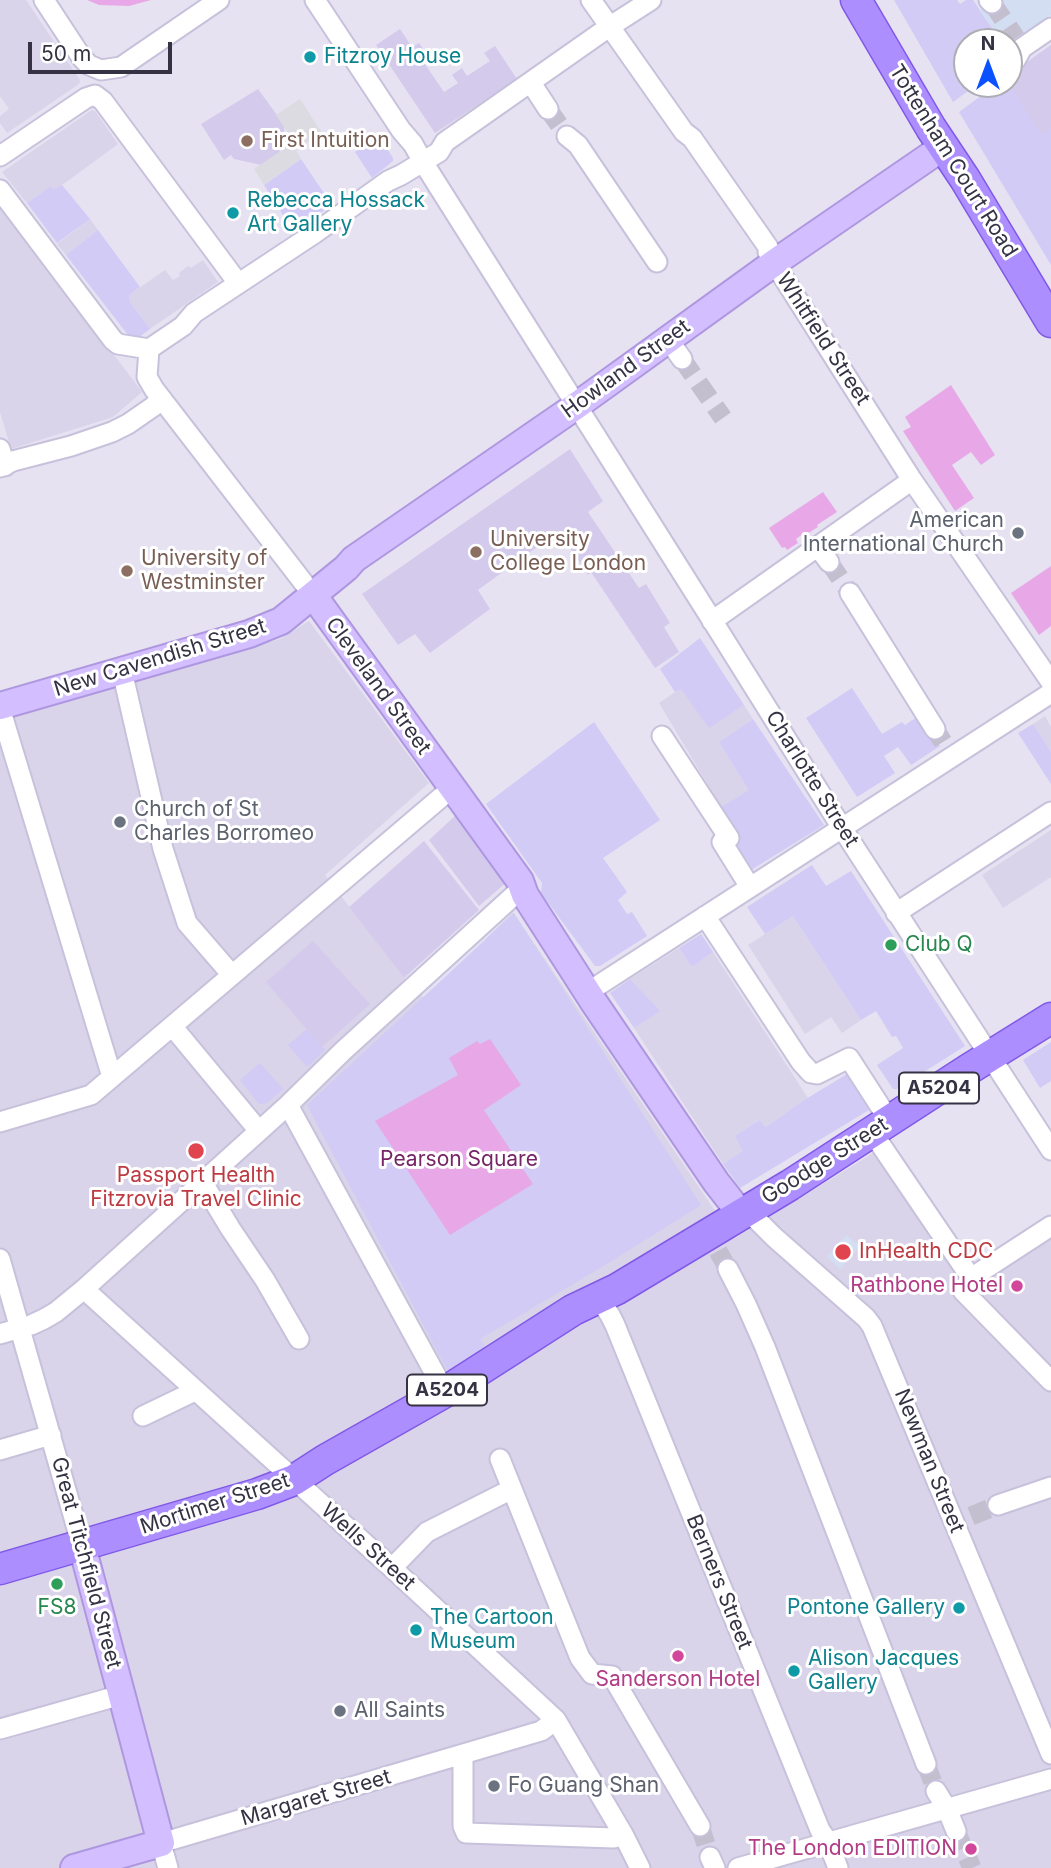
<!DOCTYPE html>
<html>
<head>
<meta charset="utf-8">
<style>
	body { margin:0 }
	#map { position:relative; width:1051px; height:1868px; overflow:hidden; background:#e6e2f2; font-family:Inter,sans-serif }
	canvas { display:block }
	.north { position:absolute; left:953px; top:28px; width:70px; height:70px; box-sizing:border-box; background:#fff; border:2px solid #aeadb4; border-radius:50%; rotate:0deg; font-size:19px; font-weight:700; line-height:28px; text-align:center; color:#353243 }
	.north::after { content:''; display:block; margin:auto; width:24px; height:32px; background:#0c51ff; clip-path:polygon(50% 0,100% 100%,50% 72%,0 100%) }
	.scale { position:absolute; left:28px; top:42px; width:144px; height:32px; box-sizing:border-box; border:4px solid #353243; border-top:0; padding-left:9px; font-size:21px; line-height:24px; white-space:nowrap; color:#353243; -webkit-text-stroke:5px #fff; paint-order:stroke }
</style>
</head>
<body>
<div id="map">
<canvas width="1051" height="1868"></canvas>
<div class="north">N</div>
<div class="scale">50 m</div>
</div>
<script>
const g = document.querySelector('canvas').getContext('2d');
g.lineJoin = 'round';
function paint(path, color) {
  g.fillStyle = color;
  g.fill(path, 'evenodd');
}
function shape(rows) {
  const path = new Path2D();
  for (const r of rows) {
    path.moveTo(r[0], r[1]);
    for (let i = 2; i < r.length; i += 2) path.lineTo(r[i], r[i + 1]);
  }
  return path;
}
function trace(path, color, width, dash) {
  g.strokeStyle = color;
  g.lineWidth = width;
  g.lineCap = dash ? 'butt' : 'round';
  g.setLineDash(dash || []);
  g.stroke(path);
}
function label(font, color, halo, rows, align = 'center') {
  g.font = font + ' Inter,sans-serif';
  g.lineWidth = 6;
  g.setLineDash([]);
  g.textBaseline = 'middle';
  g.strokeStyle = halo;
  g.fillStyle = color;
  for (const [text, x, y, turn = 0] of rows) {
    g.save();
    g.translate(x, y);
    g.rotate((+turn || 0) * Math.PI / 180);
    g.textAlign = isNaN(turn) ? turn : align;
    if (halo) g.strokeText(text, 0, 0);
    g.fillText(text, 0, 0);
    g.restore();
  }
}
const residential = shape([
	[0,0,26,0,80,80,79,84,7,133,0,123,0,116,9,109,0,96],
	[92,110,95,111,118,144,54,191,48,188,27,203,2,172],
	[0,203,142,392,113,417,11,449,0,412],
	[90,219,98,230,66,255,57,244],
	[203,260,218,282,150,329,129,301,129,295,165,270,173,280,180,276,179,273,188,266,191,268],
	[309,621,429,783,325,875,404,978,425,999,513,912,734,1239,878,1150,974,1276,1051,1226,1051,1868,0,1868,0,722,280,639],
	[681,688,709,727,744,705,753,719,719,742,750,790,721,807,659,703],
	[1045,716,1051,727,1051,752,1033,724],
	[1051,830,1051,877,1003,908,982,875],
	[793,916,861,1020,842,1033,831,1017,805,1034,748,945],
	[679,948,692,967,713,952,808,1098,766,1127,758,1120,736,1136,744,1151,723,1164,634,1028,659,1011,630,979]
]);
const commercial = shape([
	[894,0,957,0,960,4,966,0,973,0,1002,42,967,42,967,84,978,84,953,102],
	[1051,45,1051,265,959,112,997,84,1009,84,1009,75],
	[379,136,393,158,393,161,372,178,355,152],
	[301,159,332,205,293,231,264,185],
	[62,185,90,219,57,243,27,203,48,188,51,187,54,190],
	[98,230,140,287,129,295,129,301,150,329,138,338,130,337,128,335,66,255],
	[700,638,744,705,709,728,681,689,675,692,660,669],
	[852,688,882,734,902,722,905,725,917,717,925,723,940,746,911,765,898,747,884,756,895,773,857,797,806,718],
	[753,719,824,825,751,870,733,841,726,819,728,818,721,807,749,790,719,742],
	[594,722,660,820,603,858,627,892,618,900,627,914,632,912,647,936,600,966,595,966,541,893,542,883,486,804],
	[1033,724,1051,752,1051,784,1018,733],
	[812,865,826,886,851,871,965,1046,897,1089,893,1089,877,1065,903,1048,896,1036,892,1037,876,1011,861,1020,793,916,765,934,747,907],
	[514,913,701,1205,597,1270,480,1339,490,1354,451,1377,307,1105],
	[701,934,713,952,692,967,679,948],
	[630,979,660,1011,634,1028,610,993],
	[307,1029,325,1050,307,1067,288,1045],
	[1051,1042,1051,1081,1040,1088,1023,1060],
	[260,1063,283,1089,267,1103,263,1104,259,1104,240,1080],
	[847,1074,869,1110,740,1188,723,1164,743,1151,735,1136,759,1120,766,1127,806,1099]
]);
const education = shape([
	[400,29,412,47,419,43,424,50,418,54,444,92,458,83,452,75,462,68,467,76,490,61,484,53,495,46,517,79,435,133,376,45],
	[1051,45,1051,128,1041,135,1009,84,1009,75],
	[258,89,285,126,277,163,270,167,234,159,231,155,224,160,201,124],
	[570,449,603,501,588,512,639,588,646,584,670,623,664,627,679,652,655,668,591,572,588,575,559,531,478,590,490,609,430,653,415,634,398,645,362,594],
	[456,815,507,882,479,906,429,840],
	[424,841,479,910,404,978,349,907],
	[313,941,370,1004,322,1047,266,982]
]);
const medical = shape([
	[994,0,1051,0,1051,15,1009,45,1009,42,1002,42,979,10],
	[846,1235,860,1246,840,1269,827,1257]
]);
const green = shape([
	[87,0,151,0,129,6,99,5],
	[951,385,995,455,981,465,971,452,952,465,974,498,955,511,903,431,911,427,905,417],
	[823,492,837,512,817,525,818,527,804,536,803,534,796,539,798,543,787,550,785,547,782,548,769,528],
	[1051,566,1051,626,1039,635,1011,593],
	[490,1039,521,1085,484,1110,533,1184,450,1235,375,1121,458,1075,449,1058,477,1041,480,1044]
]);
const parking = shape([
	[300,99,322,133,296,150,301,159,264,185,254,169,294,142,276,115]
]);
const streetTunnel = shape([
	[992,3,1016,38],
	[548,109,567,136],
	[682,359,723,418],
	[829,562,850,593],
	[935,729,943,742],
	[718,1251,728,1269],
	[971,1516,998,1505],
	[926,1764,936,1791],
	[700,1826,710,1857],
	[956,1831,972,1868]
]);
const street = shape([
	[44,0,82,58,89,65,101,70,121,67,219,0],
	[315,0,401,130,413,144,423,162,722,636,842,828,1051,1150],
	[591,0,684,132,692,138,768,247,768,252,780,272,912,480,1051,682],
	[989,0,992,3],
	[1009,64,1016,59,1022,48,1051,28],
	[531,83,548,109],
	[567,136,578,145,657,262],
	[0,156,86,98,95,95,103,101,238,283],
	[0,190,113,340,118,344,149,349],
	[668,339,682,359],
	[149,349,183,326,194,313,315,233,388,181,401,175,439,152,445,142,609,27,651,0],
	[149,349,147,377,154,389,313,595],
	[0,449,5,466],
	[0,467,13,461,71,446,112,432,128,424,154,406,160,399],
	[818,547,829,562],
	[850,593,935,729],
	[712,621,912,480],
	[122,671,163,849,187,923,232,975],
	[0,708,112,1077],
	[662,736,729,838,722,842,750,887],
	[896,913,1051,812],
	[705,916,801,1062,811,1073,817,1074,849,1058,889,1120],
	[588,992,1051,693],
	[172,1026,259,1131],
	[288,1105,445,1392],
	[0,1122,91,1095,452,788],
	[872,1132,965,1269],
	[203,1183,230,1228,265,1280,299,1339],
	[747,1210,774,1237,866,1318,872,1326,1051,1754],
	[1051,1226,971,1278,963,1291,1051,1381],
	[0,1259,82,1546],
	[728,1269,746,1304,765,1347,926,1764],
	[84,1289,392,1568,556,1720,623,1834,640,1868],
	[598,1297,610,1315,615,1325,820,1830,828,1842,838,1868],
	[0,1334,31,1325,44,1319,56,1312,84,1289,288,1105,343,1051,522,888],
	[143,1416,195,1391],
	[0,1450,51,1435],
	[500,1459,580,1658,592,1674,612,1676,700,1826],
	[998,1505,1051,1487],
	[392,1568,427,1532,512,1489],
	[0,1729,121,1695],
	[463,1755,463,1826,466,1833,614,1838,623,1834],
	[936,1791,947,1809,956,1831],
	[710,1857,715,1868],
	[168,1868,161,1843,541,1731,556,1720],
	[738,1868,1051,1779]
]);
const secondary = shape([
	[313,595,520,881,525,895,593,1001,716,1182,741,1214],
	[0,706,249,634,281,621,346,568,354,559,576,406,774,263,943,147],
	[74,1868,161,1843,82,1546]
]);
const primary = shape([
	[856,0,931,128,965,179,1051,322],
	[0,1569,257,1494,294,1480,325,1460,445,1392,573,1310,617,1289,790,1185,969,1069,1051,1018]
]);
const markers = [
	[310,57,7,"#0f9aa8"],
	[247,141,7,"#8d6e63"],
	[233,213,7,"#0f9aa8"],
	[1018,533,7,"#6b7280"],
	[476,552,7,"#8d6e63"],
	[127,571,7,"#8d6e63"],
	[120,822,7,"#6b7280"],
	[891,945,7,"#2e9e5b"],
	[196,1151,9,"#e0444e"],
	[843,1252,9,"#e0444e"],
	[1017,1286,7,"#d1479c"],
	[57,1584,7,"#2e9e5b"],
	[959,1608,7,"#0f9aa8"],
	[416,1630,7,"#0f9aa8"],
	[678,1656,7,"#d1479c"],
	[794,1671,7,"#0f9aa8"],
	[340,1711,7,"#6b7280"],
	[494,1786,7,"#6b7280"],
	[971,1849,7,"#d1479c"]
];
const shields = [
	[939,1088,80],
	[447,1390,80]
];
const shieldNames = [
	["A5204",939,1088],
	["A5204",447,1390]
];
const cultureNames = [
	["Fitzroy House",324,57],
	["Rebecca Hossack",247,201],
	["Art Gallery",247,225],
	["Pontone Gallery",945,1608,"right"],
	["The Cartoon",430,1618],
	["Museum",430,1642],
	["Alison Jacques",808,1659],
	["Gallery",808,1683]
];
const educationNames = [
	["First Intuition",261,141],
	["University",490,540],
	["College London",490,564],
	["University of",141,559],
	["Westminster",141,583]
];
const streetNames = [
	["Tottenham Court Road",953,161,58],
	["Whitfield Street",823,339,57],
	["Howland Street",626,369,-36],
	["New Cavendish Street",160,658,-17],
	["Cleveland Street",378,686,54],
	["Charlotte Street",812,779,58],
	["Goodge Street",825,1161,-32],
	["Newman Street",929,1461,68],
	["Mortimer Street",215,1504,-18],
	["Wells Street",368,1547,42],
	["Great Titchfield Street",86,1563,75],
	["Berners Street",719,1582,68],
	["Margaret Street",316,1798,-16]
];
const worshipNames = [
	["American",1004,521,"right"],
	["International Church",1004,545,"right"],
	["Church of St",134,810],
	["Charles Borromeo",134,834],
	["All Saints",354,1711],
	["Fo Guang Shan",508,1786]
];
const leisureNames = [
	["Club Q",905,945],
	["FS8",57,1608,"center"]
];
const parkNames = [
	["Pearson Square",459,1160]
];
const healthNames = [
	["Passport Health",196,1176],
	["Fitzrovia Travel Clinic",196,1200],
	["InHealth CDC",859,1252,"left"]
];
const hotelNames = [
	["Rathbone Hotel",1003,1286],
	["Sanderson Hotel",678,1680,"center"],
	["The London EDITION",957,1849]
];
paint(residential, '#d9d4ea');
paint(commercial, '#d1cbf6');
paint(education, '#d4cbec');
paint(medical, '#d4def3');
paint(green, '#e8a8e7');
paint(parking, '#dcdbe2');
trace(streetTunnel, '#c3bfcf', 19, [19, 10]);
trace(street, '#c7c1db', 23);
trace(secondary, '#ae97e0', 30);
trace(primary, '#805ae7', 33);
trace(street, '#fff', 19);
trace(secondary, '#d3bfff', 26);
trace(primary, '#ad8eff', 30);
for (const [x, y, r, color] of markers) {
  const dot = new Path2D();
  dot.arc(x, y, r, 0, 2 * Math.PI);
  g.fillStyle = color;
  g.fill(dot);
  trace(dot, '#fff', 2.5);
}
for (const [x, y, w] of shields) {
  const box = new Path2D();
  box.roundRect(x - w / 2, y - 15.5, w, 31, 5);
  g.fillStyle = '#fff';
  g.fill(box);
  trace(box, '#353243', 2);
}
label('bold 19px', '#353243', null, shieldNames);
label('21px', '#0d838f', '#fff', cultureNames, 'left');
label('21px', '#785e54', '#fff', educationNames, 'left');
label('21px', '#353243', '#fff', streetNames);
label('21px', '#5b616d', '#fff', worshipNames, 'left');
label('21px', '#27864d', '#fff', leisureNames, 'left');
label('21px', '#762567', '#fff', parkNames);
label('21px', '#be3a42', '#fff', healthNames);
label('21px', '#b23c85', '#fff', hotelNames, 'right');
</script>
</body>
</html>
